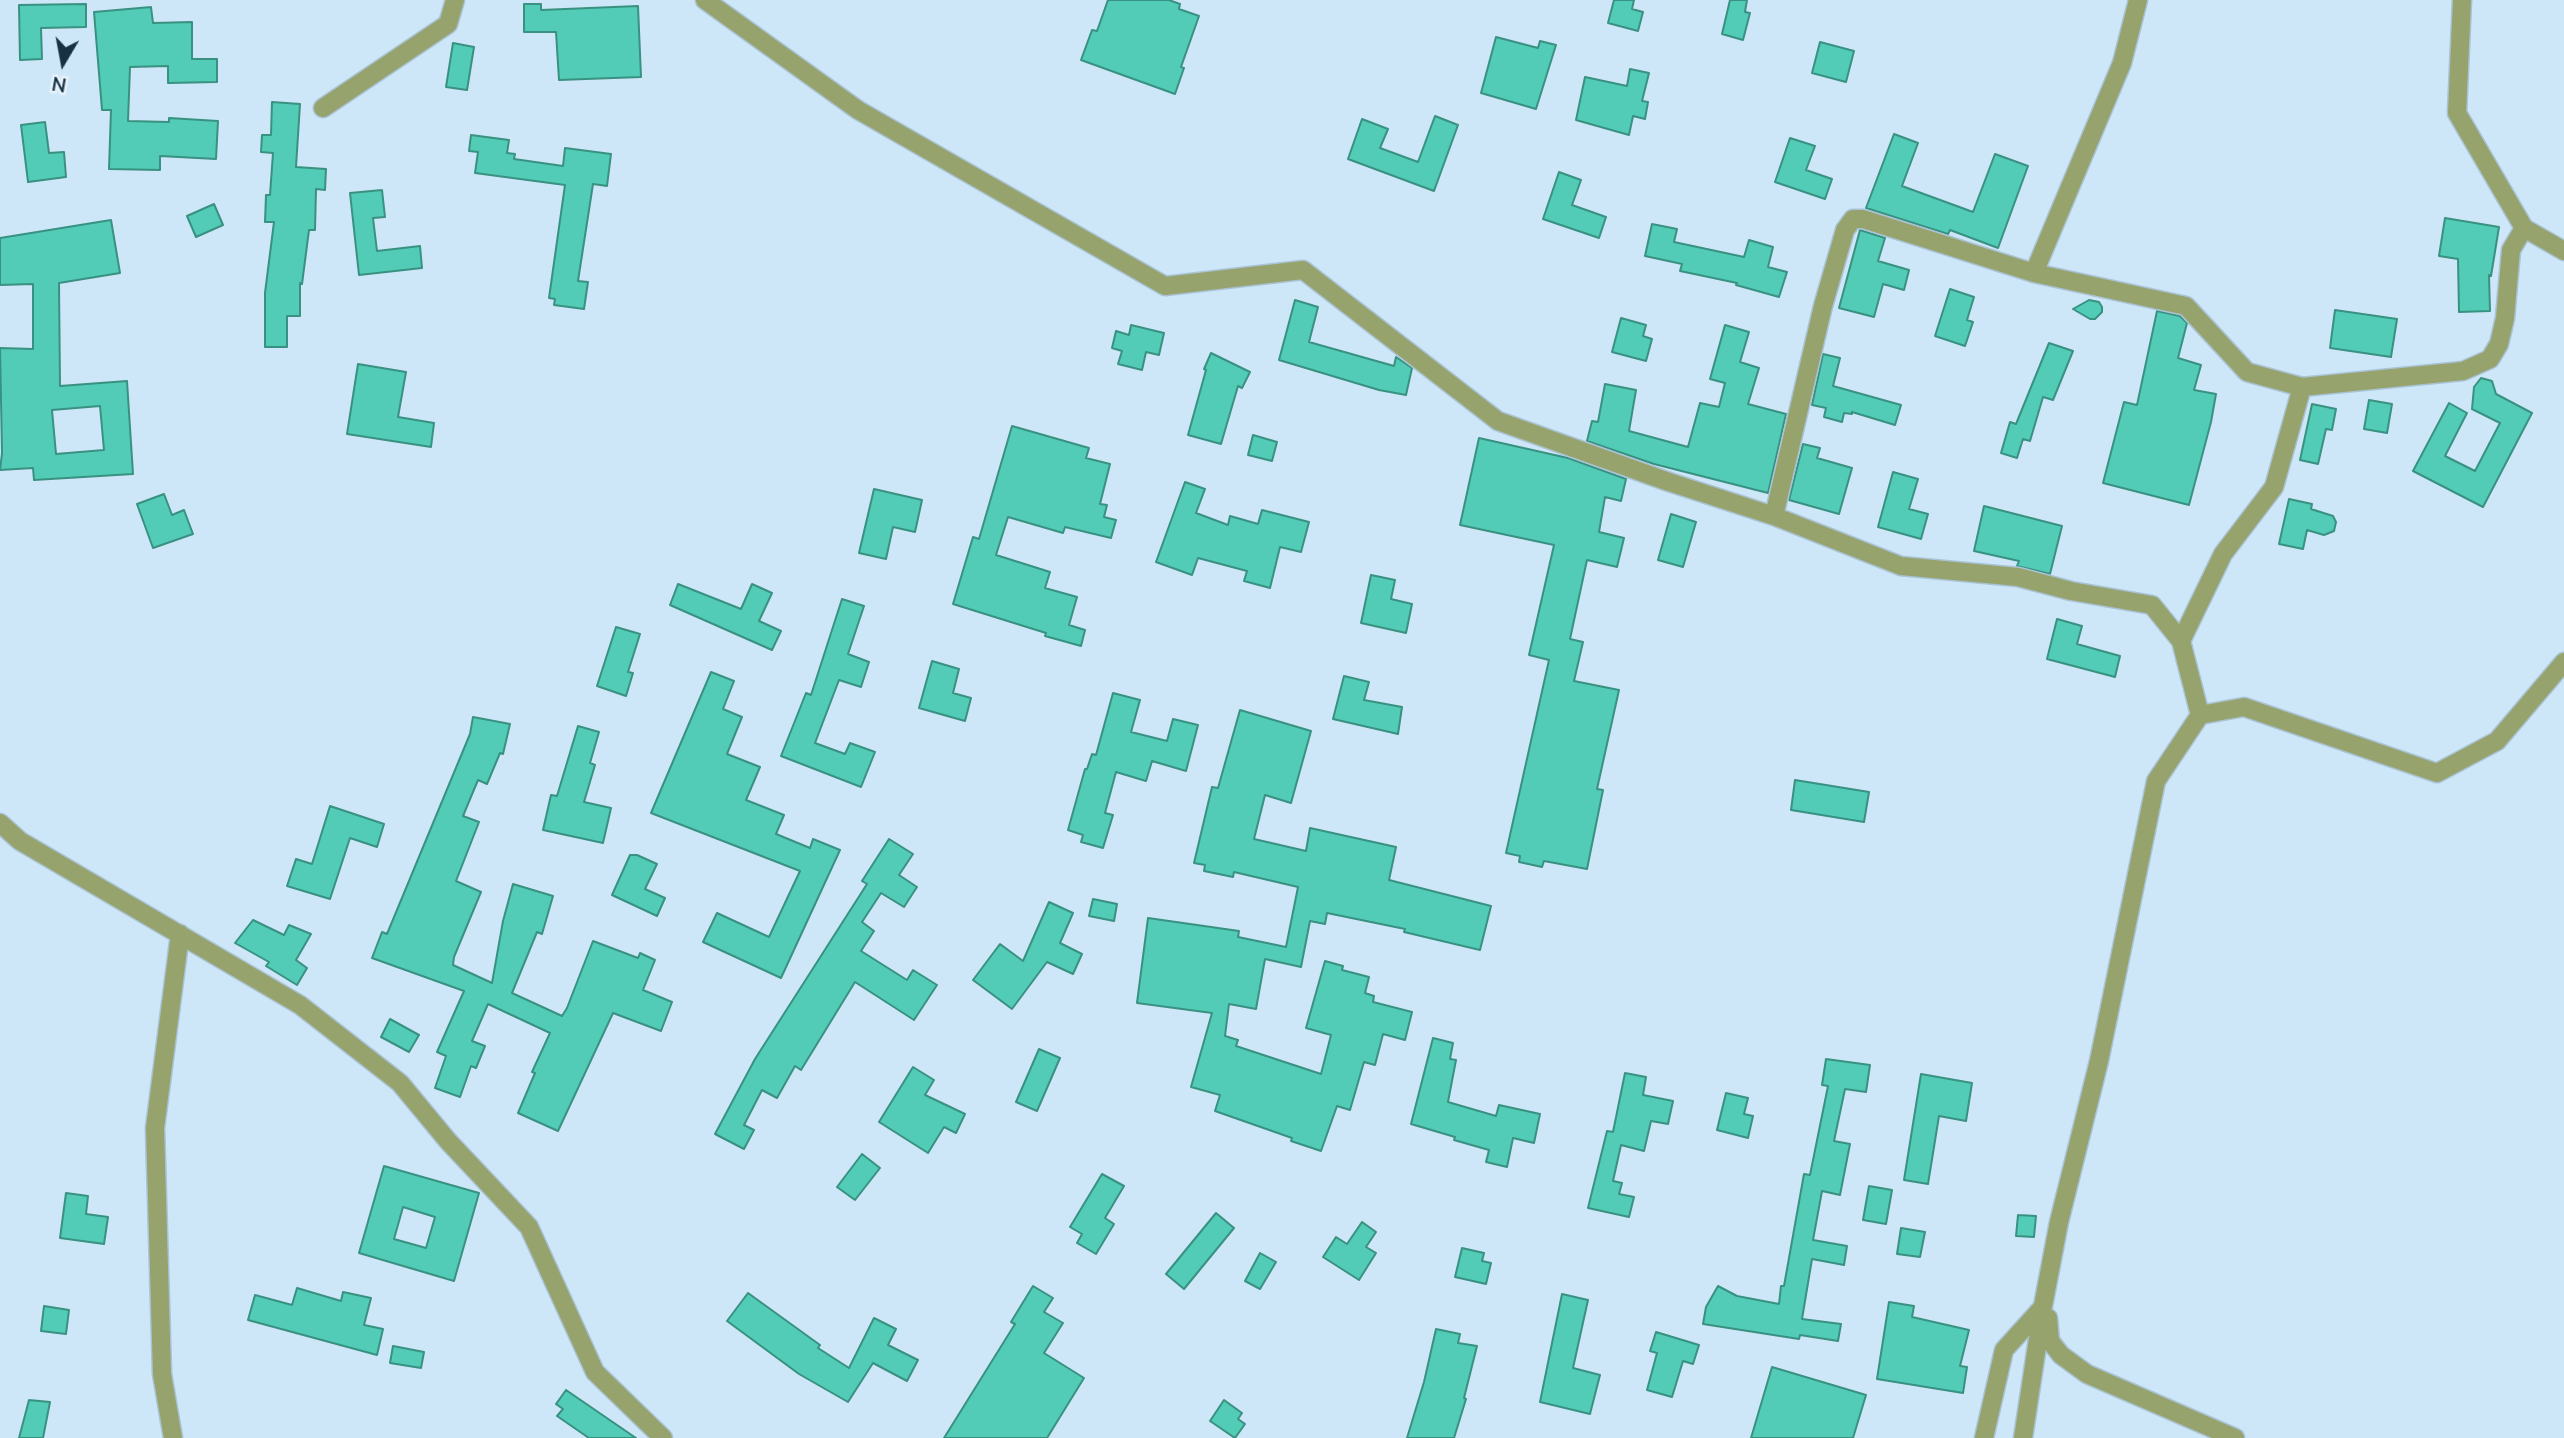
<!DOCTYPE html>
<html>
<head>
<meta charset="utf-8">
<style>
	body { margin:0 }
	#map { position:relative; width:2564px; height:1438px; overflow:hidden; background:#cee7f8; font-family:"Nunito Sans",sans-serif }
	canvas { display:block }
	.north { position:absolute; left:28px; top:28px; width:70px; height:70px; -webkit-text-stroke:5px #e6f2fb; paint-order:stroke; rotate:190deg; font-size:19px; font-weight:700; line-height:28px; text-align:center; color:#173142 }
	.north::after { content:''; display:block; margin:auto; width:24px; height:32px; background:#173142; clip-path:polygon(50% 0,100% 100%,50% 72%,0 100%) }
</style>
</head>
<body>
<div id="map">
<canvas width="2564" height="1438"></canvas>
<div class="north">N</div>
</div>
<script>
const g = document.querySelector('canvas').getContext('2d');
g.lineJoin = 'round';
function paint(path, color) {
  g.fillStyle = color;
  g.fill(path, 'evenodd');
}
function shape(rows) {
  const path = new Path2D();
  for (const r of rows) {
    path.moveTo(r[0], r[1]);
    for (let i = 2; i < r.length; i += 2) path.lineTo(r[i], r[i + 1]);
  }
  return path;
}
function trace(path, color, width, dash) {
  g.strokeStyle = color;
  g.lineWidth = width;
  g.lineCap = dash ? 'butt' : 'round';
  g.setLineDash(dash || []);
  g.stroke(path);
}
const building = shape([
	[1108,0,1169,0,1180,4,1179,9,1199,16,1181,67,1184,68,1175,94,1081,60,1092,30,1097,31,1108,0],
	[1614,0,1634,0,1632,9,1643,12,1638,31,1608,23,1614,0],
	[1730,0,1747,0,1745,12,1750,13,1743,40,1722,34,1730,0],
	[86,4,86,27,41,28,42,59,20,60,19,5,86,4],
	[524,4,541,4,541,10,638,6,641,77,559,80,556,32,524,32,524,4],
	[151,7,153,23,192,22,192,59,217,59,217,82,168,83,168,66,130,67,128,121,169,122,169,118,218,121,216,159,160,156,160,170,109,169,111,110,102,110,94,12,151,7],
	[1496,37,1538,48,1540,41,1556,45,1536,109,1481,93,1496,37],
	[1820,42,1854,51,1846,82,1812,73,1820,42],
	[453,43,474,47,467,90,446,87,453,43],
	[1630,69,1649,73,1642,101,1648,102,1645,119,1633,116,1629,135,1576,120,1585,77,1627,86,1630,69],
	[272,102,300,104,296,167,326,169,325,190,316,189,315,230,309,230,302,284,300,283,300,316,287,316,287,347,265,347,265,293,274,222,265,222,266,195,270,195,273,153,261,152,262,135,271,135,272,102],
	[1435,116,1458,125,1434,191,1348,159,1362,119,1388,129,1380,148,1418,162,1435,116],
	[45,122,49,153,64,152,66,177,28,182,21,125,45,122],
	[1894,134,1918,143,1902,186,1973,212,1995,154,2028,166,1998,248,1950,230,1948,234,1866,208,1894,134],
	[471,135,509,140,507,153,515,154,514,159,563,166,565,148,611,154,607,186,593,184,578,281,588,282,584,309,554,305,555,299,549,298,565,185,475,173,478,152,469,151,471,135],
	[1790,138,1815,146,1806,170,1832,179,1825,199,1775,182,1790,138],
	[1559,172,1581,180,1572,205,1606,217,1599,238,1543,219,1559,172],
	[382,190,385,217,373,218,377,251,420,246,422,268,359,275,350,193,382,190],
	[214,204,223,225,196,237,187,216,214,204],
	[2445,218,2499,227,2491,276,2489,275,2490,311,2459,312,2458,259,2439,256,2445,218],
	[111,220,120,273,59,283,60,386,127,381,133,474,34,480,33,468,0,470,2,453,0,348,33,349,33,284,0,285,0,238,111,220],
	[100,406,104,450,56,454,52,410,100,406],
	[1652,224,1677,229,1674,242,1744,257,1749,240,1773,247,1768,267,1787,272,1779,297,1736,285,1737,283,1680,271,1682,264,1645,256,1652,224],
	[1860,230,1885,238,1878,261,1909,270,1904,290,1883,284,1874,317,1839,308,1860,230],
	[1950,289,1974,297,1967,320,1973,322,1965,346,1935,336,1950,289],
	[1295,300,1318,307,1309,342,1394,366,1396,357,1412,368,1406,395,1379,390,1279,360,1295,300],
	[2089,300,2099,302,2102,307,2102,312,2095,319,2090,319,2073,309,2089,300],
	[2335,310,2397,319,2391,357,2330,348,2335,310],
	[2157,311,2180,316,2187,323,2178,358,2201,365,2194,390,2216,394,2211,422,2189,505,2103,483,2124,402,2137,405,2157,311],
	[1621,318,1646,325,1643,336,1652,339,1646,361,1612,352,1621,318],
	[1131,325,1164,333,1159,355,1146,352,1142,370,1118,364,1122,351,1112,348,1116,331,1129,335,1131,325],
	[1725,325,1749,332,1740,362,1759,368,1748,404,1786,414,1768,493,1654,464,1587,441,1592,421,1598,422,1605,384,1636,390,1629,431,1688,447,1700,403,1719,407,1725,383,1710,379,1725,325],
	[2049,343,2073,351,2053,400,2043,397,2030,441,2023,439,2017,458,2001,453,2010,422,2016,424,2049,343],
	[1211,353,1250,372,1242,388,1238,386,1221,444,1188,435,1206,370,1204,369,1211,353],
	[1823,354,1840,358,1833,386,1901,405,1895,425,1852,412,1852,414,1844,413,1842,422,1824,417,1826,408,1812,405,1823,354],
	[358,364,406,372,398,417,434,423,431,447,347,434,358,364],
	[2481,378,2492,381,2496,394,2532,413,2483,507,2413,471,2449,403,2467,413,2445,456,2475,471,2500,423,2472,409,2474,387,2481,378],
	[2369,400,2392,404,2387,433,2364,429,2369,400],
	[2312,404,2336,409,2332,430,2326,429,2318,464,2300,460,2312,404],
	[1012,426,1089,448,1086,458,1110,464,1100,504,1107,505,1104,517,1116,520,1111,538,1065,527,1063,533,1008,517,996,555,1050,572,1045,588,1077,597,1069,625,1085,630,1081,646,1045,636,1046,633,953,604,973,537,979,539,1012,426],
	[1253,435,1277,442,1272,461,1248,455,1253,435],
	[1479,438,1568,458,1626,479,1621,501,1605,497,1599,532,1624,538,1617,567,1587,560,1570,639,1583,642,1574,681,1619,690,1597,789,1603,790,1587,869,1544,861,1542,867,1519,862,1520,856,1506,853,1549,660,1529,655,1554,545,1460,525,1479,438],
	[1803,444,1820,448,1817,458,1852,468,1839,514,1789,500,1803,444],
	[1893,472,1918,479,1909,509,1928,514,1921,539,1878,527,1893,472],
	[1185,482,1205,489,1196,513,1228,525,1230,516,1258,524,1262,510,1309,522,1301,552,1280,547,1270,588,1244,581,1247,571,1198,558,1192,575,1156,562,1185,482],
	[874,489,922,500,915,532,893,527,886,559,859,553,874,489],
	[164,494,172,515,184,510,193,534,153,548,137,504,164,494],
	[2289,499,2312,504,2311,509,2333,516,2336,522,2334,531,2324,535,2307,530,2303,549,2279,544,2289,499],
	[1984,506,2062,526,2050,574,2017,566,2019,561,1974,551,1984,506],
	[1671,514,1696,522,1683,567,1658,560,1671,514],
	[1371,575,1395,580,1391,599,1412,604,1406,633,1361,623,1371,575],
	[678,584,741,609,752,584,772,593,759,621,781,631,772,650,670,605,678,584],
	[842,599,864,606,848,654,869,662,861,687,839,680,815,743,845,754,850,743,875,752,861,787,781,756,806,693,811,695,842,599],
	[2057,619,2082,626,2077,644,2120,656,2115,677,2047,659,2057,619],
	[616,627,640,634,628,672,633,673,626,696,597,686,616,627],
	[932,661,959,669,953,693,971,698,965,721,919,708,932,661],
	[711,672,734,681,723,709,742,717,727,754,760,767,746,800,784,815,776,834,810,848,813,839,840,850,781,978,703,942,717,913,769,937,800,871,651,813,711,672],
	[1344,676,1369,682,1364,700,1402,707,1398,734,1333,719,1344,676],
	[1113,693,1140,700,1131,732,1167,741,1173,719,1198,725,1186,771,1152,761,1146,781,1116,772,1105,813,1113,815,1103,848,1081,842,1083,835,1068,830,1085,769,1087,769,1092,754,1096,755,1113,693],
	[1240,710,1311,731,1291,803,1265,795,1254,839,1306,851,1310,828,1396,847,1389,880,1491,906,1480,950,1404,932,1405,929,1327,913,1325,924,1310,921,1301,967,1265,959,1256,1009,1229,1004,1225,1036,1238,1040,1236,1046,1321,1074,1331,1035,1306,1028,1325,961,1343,966,1342,970,1369,977,1365,993,1374,996,1373,1002,1412,1012,1405,1040,1383,1034,1375,1065,1364,1062,1350,1110,1337,1106,1321,1151,1291,1141,1292,1138,1215,1111,1220,1095,1191,1087,1212,1013,1137,1003,1148,918,1239,931,1238,937,1286,947,1298,887,1234,872,1233,877,1204,871,1205,865,1194,863,1212,787,1218,788,1240,710],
	[473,717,510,724,503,754,500,753,487,784,478,780,463,816,479,822,456,881,481,892,454,957,453,965,492,983,503,921,513,884,553,896,542,934,537,932,512,993,562,1016,567,1008,593,941,638,958,640,953,655,960,643,990,672,1002,661,1031,613,1013,558,1131,518,1113,535,1073,532,1072,550,1033,488,1004,472,1041,485,1046,476,1068,471,1066,460,1097,435,1088,446,1056,437,1052,464,991,372,958,382,932,387,934,470,734,473,717],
	[578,726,599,732,590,763,595,765,584,802,611,808,603,843,543,830,551,795,557,796,578,726],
	[1795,780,1869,792,1864,822,1791,810,1795,780],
	[330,806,384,824,377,847,350,838,330,899,287,886,296,859,312,864,330,806],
	[889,839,913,854,899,875,917,887,904,907,881,893,862,922,874,931,861,951,907,980,913,970,937,985,914,1020,855,982,801,1070,795,1066,777,1098,762,1090,744,1125,754,1130,744,1149,715,1134,755,1059,867,884,862,881,889,839],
	[630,855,637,855,657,864,645,889,665,898,657,916,612,895,630,855],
	[1093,899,1117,904,1114,921,1089,916,1093,899],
	[1049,902,1073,913,1060,943,1082,954,1073,974,1047,962,1012,1009,973,980,1000,944,1023,961,1049,902],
	[253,920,284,935,289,925,311,934,296,960,307,968,297,985,266,966,269,962,235,943,253,920],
	[390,1019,419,1035,409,1052,381,1037,390,1019],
	[1433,1038,1453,1043,1450,1059,1456,1060,1448,1102,1496,1116,1499,1105,1540,1114,1534,1143,1513,1138,1507,1167,1486,1162,1489,1150,1454,1140,1455,1137,1411,1124,1433,1038],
	[1039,1049,1060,1058,1037,1111,1016,1102,1039,1049],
	[1826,1059,1870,1065,1866,1092,1845,1089,1834,1141,1850,1144,1840,1195,1822,1191,1813,1240,1847,1246,1844,1265,1812,1259,1802,1319,1841,1324,1838,1341,1800,1335,1799,1339,1703,1324,1706,1307,1718,1286,1737,1296,1779,1304,1781,1286,1784,1286,1804,1174,1810,1175,1828,1086,1822,1085,1826,1059],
	[913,1067,934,1080,925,1095,965,1114,956,1133,944,1127,928,1153,879,1122,913,1067],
	[1625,1073,1646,1077,1643,1095,1673,1101,1668,1124,1651,1121,1644,1151,1621,1145,1613,1181,1622,1183,1619,1194,1634,1197,1629,1217,1588,1208,1607,1131,1613,1132,1625,1073],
	[1921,1074,1972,1083,1966,1121,1939,1116,1928,1184,1904,1180,1921,1074],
	[1726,1093,1748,1098,1744,1114,1753,1116,1748,1138,1717,1130,1726,1093],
	[862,1154,880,1168,855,1200,837,1187,862,1154],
	[384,1166,479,1193,454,1281,359,1253,384,1166],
	[403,1207,435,1217,426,1248,394,1239,403,1207],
	[1102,1174,1124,1186,1105,1218,1114,1224,1096,1254,1077,1243,1082,1234,1070,1227,1102,1174],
	[1869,1186,1892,1190,1886,1224,1863,1220,1869,1186],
	[66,1193,88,1196,86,1214,108,1217,104,1244,60,1238,66,1193],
	[1216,1213,1234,1228,1184,1289,1166,1274,1216,1213],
	[2018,1215,2036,1216,2034,1237,2016,1236,2018,1215],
	[1362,1222,1376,1232,1366,1247,1376,1253,1359,1280,1323,1257,1336,1237,1347,1244,1362,1222],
	[1901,1228,1925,1232,1920,1257,1897,1254,1901,1228],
	[1462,1248,1484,1253,1482,1261,1491,1263,1486,1284,1455,1277,1462,1248],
	[1260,1253,1276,1262,1260,1289,1245,1281,1260,1253],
	[1033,1286,1053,1298,1044,1312,1063,1323,1044,1353,1084,1378,1047,1438,944,1438,1015,1324,1011,1322,1033,1286],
	[297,1288,341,1301,343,1292,371,1298,364,1325,383,1329,377,1355,248,1320,255,1295,292,1305,297,1288],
	[748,1293,820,1345,818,1348,849,1368,874,1318,896,1329,888,1345,918,1360,907,1381,873,1363,848,1402,799,1374,727,1321,748,1293],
	[1562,1294,1588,1300,1573,1368,1600,1375,1590,1414,1540,1402,1562,1294],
	[1889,1302,1914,1306,1912,1317,1969,1330,1960,1366,1967,1367,1963,1393,1877,1379,1889,1302],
	[44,1306,69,1310,66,1334,41,1331,44,1306],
	[1436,1329,1460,1334,1458,1343,1477,1346,1464,1398,1466,1399,1454,1438,1407,1438,1424,1382,1436,1329],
	[1656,1332,1699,1345,1693,1364,1683,1361,1672,1397,1647,1390,1657,1353,1650,1351,1656,1332],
	[393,1346,424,1352,421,1368,390,1363,393,1346],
	[1772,1367,1866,1395,1853,1438,1751,1438,1772,1367],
	[566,1390,636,1438,589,1438,557,1416,563,1409,556,1404,566,1390],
	[29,1400,50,1402,43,1438,19,1438,29,1400],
	[1224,1400,1242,1413,1238,1419,1245,1424,1235,1438,1210,1421,1224,1400]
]);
const minor = shape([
	[705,0,858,110,1165,286,1303,270,1498,421,1669,482,1774,516,1901,566,2018,577,2071,591,2152,605,2181,641],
	[2462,0,2457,113,2524,228,2564,251],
	[323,108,448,24,455,0],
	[2034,273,2122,63,2138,0],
	[1774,516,1823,306,1845,230,1853,219,1863,219,2034,273,2186,306,2247,372,2302,387,2463,371,2490,359,2499,344,2505,318,2511,250,2524,228],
	[2200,715,2181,641,2223,554,2274,487,2302,387],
	[0,823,20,841,300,1005,400,1083,448,1141,529,1227,595,1372,663,1438],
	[2048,1318,2050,1341,2061,1355,2087,1374,2235,1438],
	[173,1438,162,1374,155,1128,180,934],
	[1984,1438,2004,1350,2042,1308],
	[2023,1438,2043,1306,2059,1222,2099,1061,2156,781,2200,715,2244,707,2437,773,2497,741,2564,662]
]);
paint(building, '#52ccb6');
trace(building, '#399181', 2);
trace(minor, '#a9c3d4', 21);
trace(minor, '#97a36c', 18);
</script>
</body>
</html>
